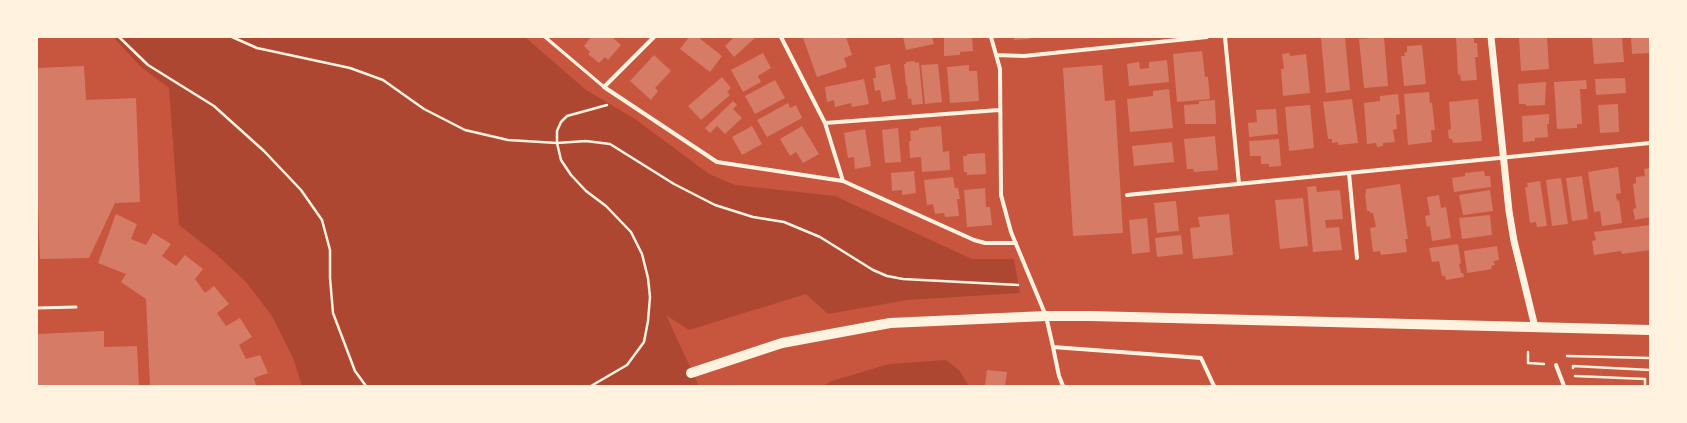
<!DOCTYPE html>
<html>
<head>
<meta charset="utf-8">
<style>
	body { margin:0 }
	#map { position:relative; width:1687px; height:423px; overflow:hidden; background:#c8553d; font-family:"Alegreya Sans",sans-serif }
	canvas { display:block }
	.frame { position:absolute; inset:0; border:38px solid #fff3e0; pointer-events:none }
</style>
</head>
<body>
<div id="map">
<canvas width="1687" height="423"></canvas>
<div class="frame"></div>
</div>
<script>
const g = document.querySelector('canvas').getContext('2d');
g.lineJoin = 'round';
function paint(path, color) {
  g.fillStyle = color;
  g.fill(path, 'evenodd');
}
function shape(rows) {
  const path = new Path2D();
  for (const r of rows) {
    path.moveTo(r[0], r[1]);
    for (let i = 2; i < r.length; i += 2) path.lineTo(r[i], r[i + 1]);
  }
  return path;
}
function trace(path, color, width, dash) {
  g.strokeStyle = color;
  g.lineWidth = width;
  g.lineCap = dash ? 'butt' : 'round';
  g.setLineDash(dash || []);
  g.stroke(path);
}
const green = shape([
	[113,37,525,37,586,90,635,119,709,174,735,185,835,196,972,259,1014,259,1020,293,907,300,828,314,806,294,689,330,666,315,699,386,302,386,293,358,272,316,246,282,216,254,179,225,169,88,141,67],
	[946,360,959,370,969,386,823,386,832,381,889,364]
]);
const building = shape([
	[591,37,612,37,621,45,608,60,605,57,599,63,588,54,590,52,584,46],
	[689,37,694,38,698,37,722,56,710,72,680,49],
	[734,37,756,37,734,57,725,46],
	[806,37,846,37,852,55,844,58,847,67,817,77,803,38],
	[903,37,932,37,934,44,906,50],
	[944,37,972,37,973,51,960,52,960,55,944,56],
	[1014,37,1030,37,1030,39,1014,40],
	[1345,37,1350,90,1326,93,1321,38],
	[1384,37,1388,86,1364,88,1359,39],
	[1456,37,1474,37,1474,43,1477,43,1478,57,1475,57,1477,80,1461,81,1460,74,1458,75],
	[1519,37,1547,37,1549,69,1521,71],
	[1592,37,1622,37,1624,62,1594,64],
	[1631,37,1650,37,1650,53,1632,54],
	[1422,45,1426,84,1404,86,1401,56,1405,56,1404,53,1407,52,1407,46],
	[1202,51,1205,77,1208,77,1210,99,1177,102,1173,54],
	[763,53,771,68,758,76,761,82,743,92,731,70],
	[1289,53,1290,56,1306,54,1310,93,1283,96,1281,69,1284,69,1282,54],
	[654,55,671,71,655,88,658,91,651,100,630,81],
	[1167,60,1169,82,1129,86,1127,64,1139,62,1140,69,1149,68,1149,62],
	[915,61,915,63,919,62,923,104,912,105,911,98,908,99,907,85,906,85,904,64,906,64,906,62],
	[890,64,896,99,882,102,880,90,875,91,873,78,876,78,875,67],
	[938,64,942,102,925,104,921,65],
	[969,65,969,71,977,71,979,101,950,103,947,67],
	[1102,65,1105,101,1115,100,1123,233,1073,236,1063,68],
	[84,66,86,100,136,98,140,202,115,203,89,258,40,259,37,177,37,68],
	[722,77,731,88,727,92,730,95,701,120,688,106],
	[1625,78,1626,93,1596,95,1595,79],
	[864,79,869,104,852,107,851,103,835,107,834,100,827,102,825,87],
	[775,80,785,98,755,114,745,96],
	[1586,80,1587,89,1580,89,1582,124,1577,124,1577,128,1557,129,1554,82],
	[1546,82,1545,105,1526,106,1526,104,1519,104,1518,84],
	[1169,89,1173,128,1130,132,1127,99,1153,96,1153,91],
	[1429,92,1430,103,1432,103,1435,130,1431,130,1432,142,1408,145,1404,94],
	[1398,94,1400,114,1396,115,1397,129,1393,130,1395,142,1383,143,1383,146,1377,147,1376,143,1367,144,1364,103,1380,101,1380,96],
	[1352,99,1358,143,1338,145,1338,142,1332,143,1332,139,1328,139,1323,102],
	[1478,99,1482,141,1453,143,1452,139,1449,139,1448,130,1451,129,1449,102],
	[1215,100,1216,124,1185,124,1184,105,1199,104,1199,101],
	[733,101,737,105,733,109,742,118,725,134,717,126,710,133,705,128],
	[788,103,790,108,796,105,802,118,767,137,757,120],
	[1618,104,1619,132,1600,133,1598,105],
	[1310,105,1314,148,1289,151,1285,107],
	[1276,109,1278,134,1249,137,1248,123,1257,122,1256,110],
	[1549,114,1549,124,1547,124,1548,137,1535,138,1535,141,1523,142,1522,116],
	[752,126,762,144,742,155,732,137],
	[802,126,819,154,803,163,796,152,790,156,780,139],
	[941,126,943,152,949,151,950,170,922,172,921,157,910,158,909,141,911,141,910,131,919,130,919,128],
	[898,128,901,162,885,163,882,130],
	[865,129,871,166,855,169,854,157,848,158,844,133],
	[1215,136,1218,170,1194,172,1193,169,1187,169,1184,139],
	[1279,139,1281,166,1269,167,1269,164,1261,164,1261,156,1250,156,1249,141],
	[1172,142,1174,162,1134,166,1132,146],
	[985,153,986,174,967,175,967,172,964,172,963,156,967,156,967,154],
	[1618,167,1621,193,1616,194,1617,201,1619,200,1622,223,1602,226,1600,211,1594,212,1588,172],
	[1650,168,1650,217,1635,220,1633,209,1636,208,1633,184,1636,183,1636,177,1645,176,1644,169],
	[914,171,916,193,902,195,902,190,892,191,891,173],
	[1484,171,1485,176,1490,176,1491,187,1454,192,1452,178,1465,176,1465,173],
	[1582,176,1588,219,1572,221,1566,178],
	[953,177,955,188,958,188,960,199,957,199,959,216,945,217,944,213,935,214,933,204,927,205,924,180],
	[1561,178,1568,224,1552,226,1546,180],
	[1540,181,1547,226,1537,227,1536,222,1530,223,1525,187,1528,187,1527,183],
	[1400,184,1408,239,1405,239,1407,252,1381,255,1380,251,1373,252,1370,228,1376,227,1373,213,1370,213,1370,211,1367,211,1365,194,1366,193,1366,189],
	[1316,186,1317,192,1340,190,1343,219,1325,220,1326,228,1339,227,1342,250,1313,252,1307,187],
	[985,188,986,207,990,207,992,225,967,227,964,190],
	[1490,190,1493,211,1463,215,1459,195],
	[1439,195,1441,208,1446,207,1451,238,1432,241,1430,226,1427,227,1425,216,1430,215,1427,197],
	[1303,198,1308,246,1280,249,1275,200],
	[1176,201,1179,231,1157,233,1154,203],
	[116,214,137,224,131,239,146,245,153,233,171,244,162,256,176,266,185,255,203,269,195,279,205,293,214,286,229,304,217,313,226,326,240,318,252,337,239,345,246,359,260,355,268,373,254,378,256,386,150,386,146,299,121,282,126,274,98,263],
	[1229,214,1233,255,1193,259,1190,228,1200,227,1198,217],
	[1490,215,1492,235,1462,239,1459,218],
	[1147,218,1150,252,1132,254,1129,220],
	[1650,225,1650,250,1622,254,1621,251,1594,255,1592,241,1596,240,1594,232],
	[1181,235,1183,254,1157,257,1155,238],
	[1458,244,1461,263,1459,264,1461,273,1463,273,1464,277,1446,280,1445,276,1442,276,1439,261,1432,262,1429,248],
	[1497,246,1499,260,1494,261,1495,265,1491,266,1492,269,1467,273,1464,251],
	[104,331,104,347,137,346,139,386,37,386,37,334],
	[987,370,1007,372,1005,386,985,386]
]);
const path = shape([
	[119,37,148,65,214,106,264,151,301,190,322,220,330,250,330,278,333,313,355,371,366,386],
	[232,37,257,48,350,68,383,80,424,109,465,130,508,140,557,143,586,141,610,144,674,184,715,205,753,217,784,222,820,237,873,270,887,276,903,279,1018,285],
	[1528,352,1528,363,1544,364],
	[1567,356,1650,358],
	[1573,368,1573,366,1650,370],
	[1575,376,1645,379,1645,386],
	[591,386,627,365,644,342,648,321,650,297,648,278,642,254,631,232,606,206,586,191,571,175,561,160,557,143,557,131,561,122,567,116,607,105]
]);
const service = shape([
	[545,37,604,87],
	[37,308,76,307]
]);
const minor = shape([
	[654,37,604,87,717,162,843,181,974,240,985,243,1016,243],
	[781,37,825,123,843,181],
	[991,37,1000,69,1001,195,1011,232,1046,316,1053,347,1201,358,1214,386],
	[1225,37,1239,184],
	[996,55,1024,56,1207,37],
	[825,123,999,110],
	[1349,173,1357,258],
	[1127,195,1650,143],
	[1053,347,1059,376,1063,386],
	[1556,365,1564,386]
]);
const tertiary = shape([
	[1491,37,1509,211,1514,241,1535,327]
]);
const primary = shape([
	[691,373,782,343,890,323,1046,316,1090,316,1650,330]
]);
paint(green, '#ae4732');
paint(building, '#d67c66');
trace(path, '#fff3e0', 2.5);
trace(service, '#fff3e0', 3);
trace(minor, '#fff3e0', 4);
trace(tertiary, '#fff3e0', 7);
trace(primary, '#fff3e0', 10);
</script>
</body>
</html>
